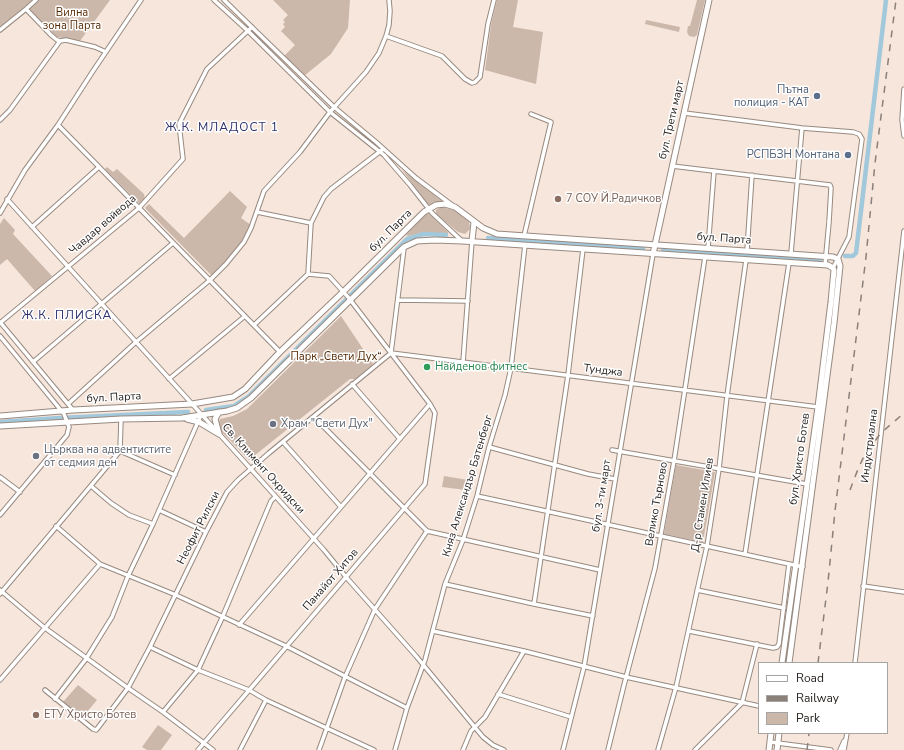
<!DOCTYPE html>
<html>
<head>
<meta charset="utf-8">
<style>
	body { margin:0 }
	#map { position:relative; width:904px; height:750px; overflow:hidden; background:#f6e6dc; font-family:"Nunito Sans",sans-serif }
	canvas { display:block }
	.legend { position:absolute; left:758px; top:662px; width:130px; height:72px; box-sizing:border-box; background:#fff; border:1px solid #a7a5a3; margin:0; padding:5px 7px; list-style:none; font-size:12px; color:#231d1a }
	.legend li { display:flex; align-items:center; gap:8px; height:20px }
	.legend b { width:20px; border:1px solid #a7a5a3 }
</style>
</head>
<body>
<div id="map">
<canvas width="904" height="750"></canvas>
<ul class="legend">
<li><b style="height:5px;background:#fff"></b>Road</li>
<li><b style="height:5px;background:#8b807a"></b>Railway</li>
<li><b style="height:11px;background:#ccb8ab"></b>Park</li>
</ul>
</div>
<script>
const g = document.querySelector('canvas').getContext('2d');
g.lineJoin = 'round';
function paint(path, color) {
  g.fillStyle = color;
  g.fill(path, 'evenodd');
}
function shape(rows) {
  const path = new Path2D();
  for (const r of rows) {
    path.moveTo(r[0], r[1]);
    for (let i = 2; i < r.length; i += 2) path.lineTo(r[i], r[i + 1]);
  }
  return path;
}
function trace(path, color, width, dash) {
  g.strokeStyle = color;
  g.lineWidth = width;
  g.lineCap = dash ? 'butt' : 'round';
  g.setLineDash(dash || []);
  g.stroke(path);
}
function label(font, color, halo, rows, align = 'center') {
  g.font = font + ' "Nunito Sans",sans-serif';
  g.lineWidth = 3;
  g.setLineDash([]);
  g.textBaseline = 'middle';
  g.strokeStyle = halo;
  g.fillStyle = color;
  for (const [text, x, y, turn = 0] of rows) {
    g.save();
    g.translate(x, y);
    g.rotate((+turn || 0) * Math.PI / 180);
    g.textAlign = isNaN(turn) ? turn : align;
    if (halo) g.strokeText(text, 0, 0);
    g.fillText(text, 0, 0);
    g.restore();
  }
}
const green = shape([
	[0,0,110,0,80,41,57,37,25,6,0,27],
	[273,0,350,0,348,28,331,54,304,76,284,56,295,45,281,31,285,27,283,24,285,22,283,20,288,15],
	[497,0,518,0,513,27,543,32,536,84,485,70,491,25],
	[697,0,705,0,697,35,694,37,689,36,687,32,688,26,690,26],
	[646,20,680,27,679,32,645,24],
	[107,167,113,172,117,169,144,194,145,199,140,204,105,169],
	[402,170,442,201,429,205],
	[230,191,247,207,241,218,251,225,245,241,212,276,145,208,149,204,184,238],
	[441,207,454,210,469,221,470,229,465,234,458,232,436,214,436,210],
	[427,212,448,232,448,234,421,233,408,236,406,235],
	[4,218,15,230,13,234,52,276,35,291,7,259,0,265,0,224],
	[341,316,373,364,355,379,350,379,249,460,221,431,218,424,220,419,233,416,247,409],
	[676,465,715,472,703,542,664,534],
	[444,476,468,480,466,490,442,487],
	[78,685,97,700,81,719,62,703],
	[158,725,172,735,161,750,147,750,142,747]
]);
const canal = shape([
	[488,238,643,248],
	[663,250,820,260],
	[845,256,853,256,856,253,886,0],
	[206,410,234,406,248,397,407,239,424,234,446,235],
	[0,422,60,418,188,412]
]);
const minor = shape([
	[214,0,248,31,330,112,384,155,410,185,432,213,462,241],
	[224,0,334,107,376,142,416,178,452,205],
	[26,9,36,0],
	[0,30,26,9,51,35,57,40,60,41,66,40,95,47,106,52],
	[386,36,442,56,465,79,472,83,475,82,480,77,488,24,494,0],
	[904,89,902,120,904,136],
	[684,113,802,128,853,132,859,134,862,139,849,237,833,268],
	[0,120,10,110,60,41],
	[58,125,280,352],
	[672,166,830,185,831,188,829,222,825,265],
	[7,199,324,550,346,577,416,656,483,737,493,745,504,750],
	[257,212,311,223],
	[0,213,25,170,58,125,93,71,141,0],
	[32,227,99,167],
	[524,236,551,122,531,114],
	[708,248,714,171],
	[747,251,752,175],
	[791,253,802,128],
	[308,274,311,223,324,197,331,189,382,150],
	[398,300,468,301],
	[0,322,73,410],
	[0,323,139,208,183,159,179,124,207,69,252,27],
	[0,336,64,414,69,427,67,435,0,515],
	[391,353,818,407],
	[33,362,173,243],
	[463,362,472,241],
	[169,379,245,316],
	[352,384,400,439],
	[68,404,136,342,210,280,226,264,244,242,251,228,264,191,300,152,330,112,366,72,379,53,386,36,389,25,390,11,389,0],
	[314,417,427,531,600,570],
	[283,442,341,507],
	[489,447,588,474,615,479],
	[612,450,807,484],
	[120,451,175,475],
	[0,477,20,492],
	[91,486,111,503,129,515,153,524],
	[477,496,803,567],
	[159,510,206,532],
	[56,526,100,564,176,595,286,646,407,708],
	[745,554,789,263],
	[445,584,534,604,593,616],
	[863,586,904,592],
	[0,590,45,628,128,688,163,712,213,750],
	[697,590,784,608],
	[0,594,120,451,121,419],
	[534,604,568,375,583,249],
	[239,625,430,404],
	[433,631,524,651,626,677,759,706],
	[689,631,773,648,777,647,779,644,789,564],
	[150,647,198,670,249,690,266,700,374,750],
	[855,663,904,231],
	[0,680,100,564],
	[45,690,93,729,96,730,97,729,128,688,150,647,206,532,227,492,238,480,269,453,391,353,404,248],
	[498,694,571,717],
	[55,699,86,659,112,617,128,576,153,524,201,415],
	[163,712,198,670,222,618,271,501,275,497],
	[770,742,831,750],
	[198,750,346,577,425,484,435,413,430,404,348,297,329,276,308,274,254,325],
	[240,750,266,700],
	[319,750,345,677,375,609,427,531],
	[395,750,407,708,425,660,445,584,463,540,477,496,489,447,505,395,511,368,525,245],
	[463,750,471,731,485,717,524,651],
	[563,750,584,667,653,254],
	[608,750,624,685,655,568,674,461,705,257],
	[658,750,676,687,707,546,719,469,727,396,746,260],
	[695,750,742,703,757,644],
	[840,750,844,741],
	[844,750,847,733]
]);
const secondary = shape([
	[472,241,474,222],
	[653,254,709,0],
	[0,416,73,410,192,404,233,397,245,389,280,352,344,291,424,212,436,205,445,204,455,207,483,228,497,234,833,257,838,259,840,266,834,323,789,663],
	[187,419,199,422,219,434],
	[0,426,121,419,182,418,227,411,237,408,251,398,404,247,417,241,435,240,462,241,828,265,833,268,834,270,831,302,818,407,782,663],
	[219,434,215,419,219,412],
	[769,750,771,733],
	[777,750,779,733]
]);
const rail = shape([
	[850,490,858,469,866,452,881,433,904,413],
	[818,663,828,582,835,511,866,257,875,163,896,0],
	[807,750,809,733]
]);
const markers = [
	[817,96,4,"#5c6f8a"],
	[848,155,4,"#5c6f8a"],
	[558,199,4,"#8d6e63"],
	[427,367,4,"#2e9e5b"],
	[273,424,4,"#6b7280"],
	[36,456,4,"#6b7280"],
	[36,715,4,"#8d6e63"]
];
const parkNames = [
	["Вилна",72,13],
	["зона Парта",72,26],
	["Парк „Свети Дух“",336,357]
];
const serviceNames = [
	["Пътна",809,90],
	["полиция - КАТ",809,103],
	["РСПБЗН Монтана",840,155]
];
const streetNames = [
	["бул. Трети март",672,120,-77],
	["Чавдар войвода",103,225,-41],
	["бул. Парта",391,231,-45],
	["бул. Парта",724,239,4],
	["Тунджа",603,371,7],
	["бул. Парта",114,398,-3],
	["Индустриална",870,446,-83],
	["бул. Христо Ботев",800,459,-82],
	["Св. Климент Охридски",263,469,48],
	["Княз Александър Батенберг",468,486,-73],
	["бул. 3-ти март",602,496,-81],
	["Велико Търново",657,504,-80],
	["Д-р Стамен Илиев",703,505,-81],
	["Неофит Рилски",199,528,-63],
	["Панайот Хитов",331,580,-49]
];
const educationNames = [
	["7 СОУ Й.Радичков",566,199],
	["ЕТУ Христо Ботев",44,715]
];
const leisureNames = [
	["Найденов фитнес",435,367]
];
const worshipNames = [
	["Храм \"Свети Дух\"",281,424],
	["Църква на адвентистите",44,450],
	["от седмия ден",44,463]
];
const neighbourhoodNames = [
	["Ж.К. МЛАДОСТ 1",222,128],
	["Ж.К. ПЛИСКА",67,316]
];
paint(green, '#ccb8ab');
trace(canal, '#a1c8db', 4.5);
trace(minor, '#988a80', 5.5);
trace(secondary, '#988a80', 7);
trace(minor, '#fff', 3.5);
trace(secondary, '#fff', 5);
trace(rail, '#8b807a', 1.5, [7, 7]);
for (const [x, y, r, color] of markers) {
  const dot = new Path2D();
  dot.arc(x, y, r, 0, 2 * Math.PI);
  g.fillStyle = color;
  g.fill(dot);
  trace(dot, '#fff', 1.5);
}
label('11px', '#552a04', '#fff', parkNames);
label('11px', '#4e5e75', '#fff', serviceNames, 'right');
label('11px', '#231d1a', '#fff', streetNames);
label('11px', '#785e54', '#fff', educationNames, 'left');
label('11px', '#27864d', '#fff', leisureNames, 'left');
label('11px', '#5b616d', '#fff', worshipNames, 'left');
g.letterSpacing = '1px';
label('12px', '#2f326d', '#fff', neighbourhoodNames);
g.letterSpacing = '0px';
</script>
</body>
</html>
